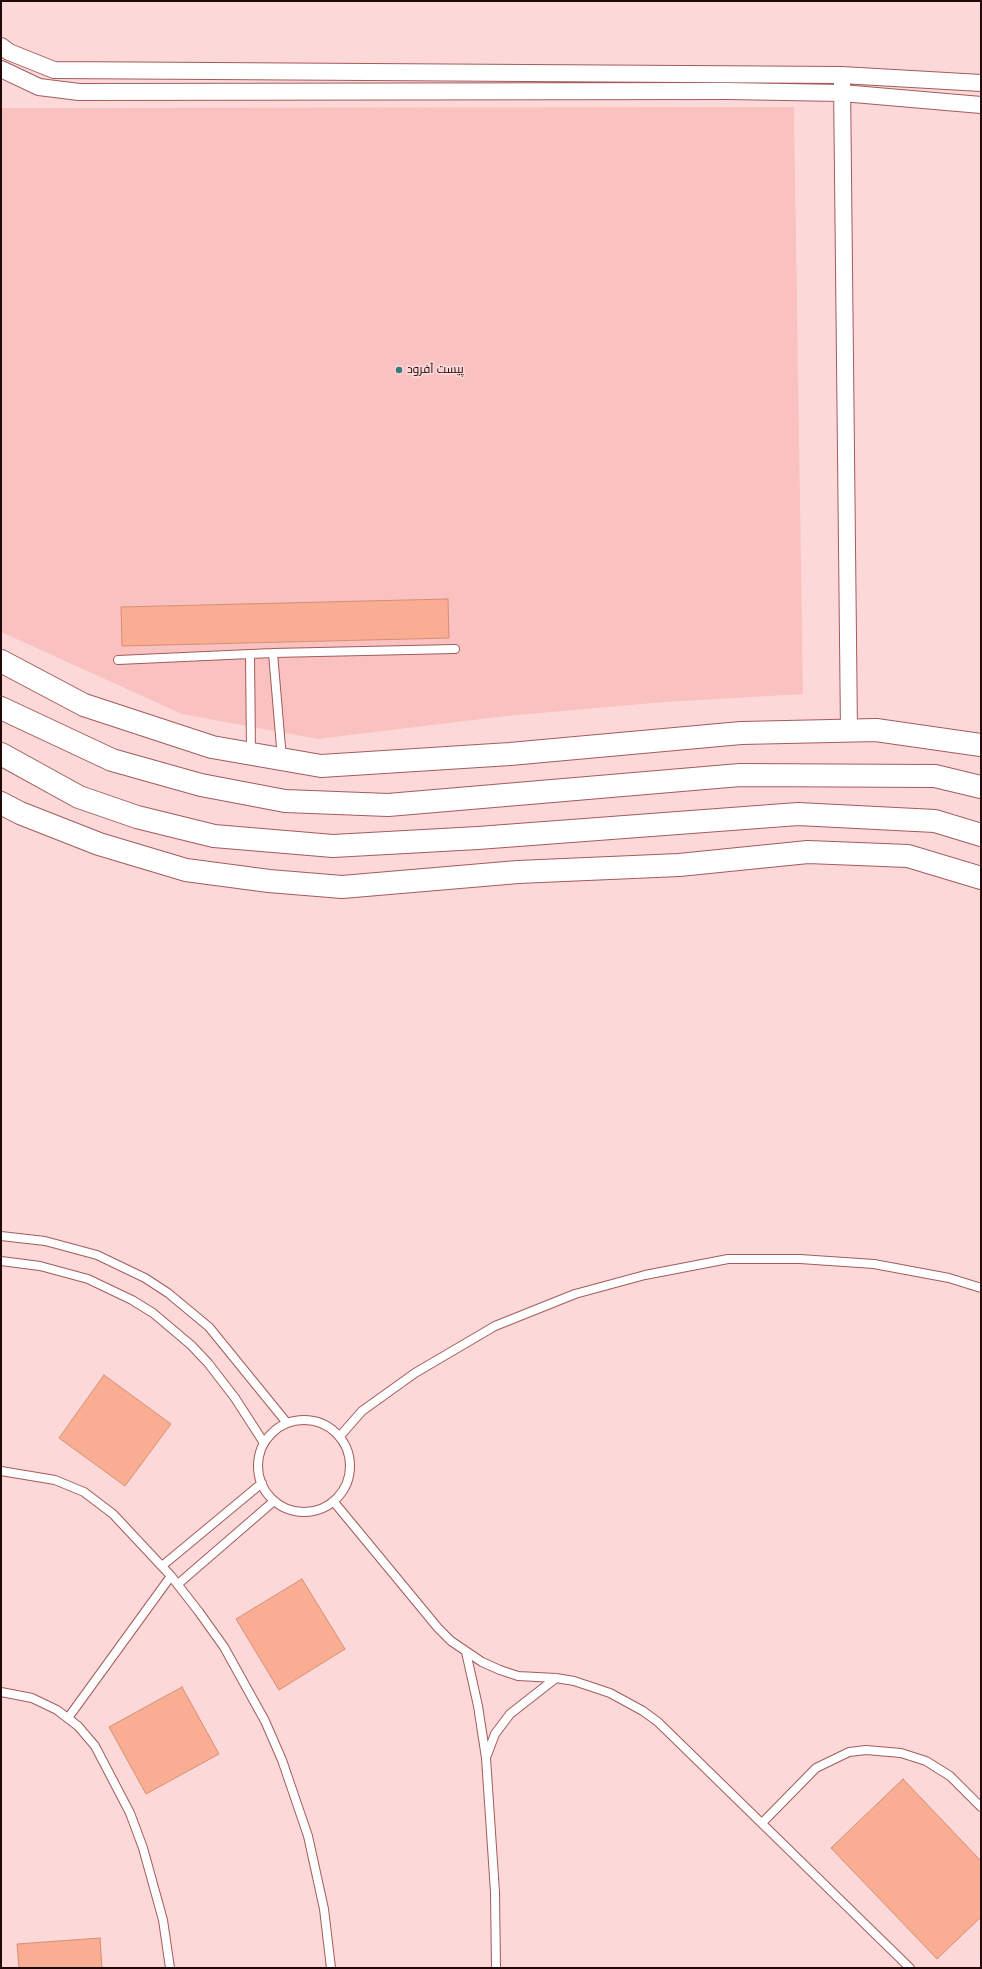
<!DOCTYPE html>
<html>
<head>
<meta charset="utf-8">
<style>
	body { margin:0 }
	#map { position:relative; width:982px; height:1969px; overflow:hidden; background:#fcd9d8; font-family:Arial,sans-serif }
	canvas { display:block }
	.frame { position:absolute; inset:0; border:2px solid #230809; pointer-events:none }
</style>
</head>
<body>
<div id="map">
<canvas width="982" height="1969"></canvas>
<div class="frame"></div>
</div>
<script>
const g = document.querySelector('canvas').getContext('2d');
g.lineJoin = 'round';
function paint(path, color) {
  g.fillStyle = color;
  g.fill(path, 'evenodd');
}
function shape(rows) {
  const path = new Path2D();
  for (const r of rows) {
    if (r.length === 3) {
      path.moveTo(r[0] + r[2], r[1]);
      path.arc(r[0], r[1], r[2], 0, 2 * Math.PI);
      continue;
    }
    path.moveTo(r[0], r[1]);
    for (let i = 2; i < r.length; i += 2) path.lineTo(r[i], r[i + 1]);
  }
  return path;
}
function trace(path, color, width, dash) {
  g.strokeStyle = color;
  g.lineWidth = width;
  g.lineCap = dash ? 'butt' : 'round';
  g.setLineDash(dash || []);
  g.stroke(path);
}
function label(font, color, halo, rows, align = 'center') {
  g.font = font + ' Arial,Cairo,sans-serif';
  g.lineWidth = 3.5;
  g.setLineDash([]);
  g.textBaseline = 'middle';
  g.strokeStyle = halo;
  g.fillStyle = color;
  for (const [text, x, y, turn = 0] of rows) {
    g.save();
    g.translate(x, y);
    g.rotate((+turn || 0) * Math.PI / 180);
    g.textAlign = isNaN(turn) ? turn : align;
    if (halo) g.strokeText(text, 0, 0);
    g.fillText(text, 0, 0);
    g.restore();
  }
}
const green = shape([
	[794,107,803,694,665,702,506,716,318,739,182,714,1,632,1,108]
]);
const building = shape([
	[448,599,449,638,122,646,121,607,448,599],
	[104,1375,171,1424,125,1486,59,1438,104,1375],
	[302,1579,345,1649,279,1690,236,1619,302,1579],
	[182,1687,219,1754,146,1794,109,1727,182,1687],
	[903,1779,981,1861,981,1917,937,1959,831,1848,903,1779],
	[100,1938,102,1968,19,1968,17,1944,100,1938]
]);
const service = shape([
	[118,660,250,654],
	[251,753,250,654,273,653],
	[282,759,273,653,455,649],
	[1,1236,45,1241,97,1255,145,1278,168,1293,209,1327,287,1423],
	[1,1261,40,1266,88,1279,132,1300,153,1313,191,1345,208,1363,235,1398,264,1443],
	[304,1466,46],
	[340,1436,362,1411,415,1373,495,1326,575,1294,645,1275,728,1259,800,1259,874,1264,949,1278,981,1288],
	[1,1471,55,1480,84,1492,113,1514,171,1576,199,1612,224,1647,265,1721,282,1760,308,1836,324,1909,331,1968],
	[334,1502,438,1628,451,1641,482,1662,500,1670,518,1676,556,1678,574,1681,610,1693,643,1711,658,1722,910,1968],
	[162,1566,262,1483],
	[178,1584,274,1501],
	[466,1652,478,1706,486,1758,495,1892,496,1968],
	[1,1692,32,1698,57,1710,78,1726,95,1746,130,1813,143,1848,163,1920,170,1968],
	[68,1718,171,1576],
	[487,1755,495,1734,510,1714,556,1678],
	[762,1823,816,1768,849,1752,866,1750,901,1753,926,1761,950,1776,981,1807]
]);
const minor = shape([
	[1,46,9,52,54,70,842,75,981,83],
	[1,69,39,87,79,92,726,91,842,93,981,105],
	[842,82,849,731]
]);
const secondary = shape([
	[1,661,84,705,212,747,321,766,510,754,741,733,876,730,981,745],
	[1,708,112,760,201,785,285,801,388,805,740,775,935,776,981,787],
	[1,754,79,797,137,817,214,836,333,846,478,838,798,814,935,821,981,835],
	[1,803,20,813,99,844,186,870,269,881,342,887,518,872,679,865,808,852,908,856,981,878]
]);
const markers = [
	[399,370,4,"#317a7e"]
];
const poiNames = [
	["پیست آفرود",407,370]
];
paint(green, '#f9c2c0');
paint(building, '#f9ae94');
trace(building, '#d68e74', 1);
trace(service, '#a45b5b', 10);
trace(minor, '#a45b5b', 18);
trace(secondary, '#a45b5b', 24);
trace(service, '#fff', 8);
trace(minor, '#fff', 16);
trace(secondary, '#fff', 22);
for (const [x, y, r, color] of markers) {
  const dot = new Path2D();
  dot.arc(x, y, r, 0, 2 * Math.PI);
  g.fillStyle = color;
  g.fill(dot);
  trace(dot, '#fcd9d8', 1.5);
}
label('12px', '#230809', '#fcd9d8', poiNames, 'left');
</script>
</body>
</html>
